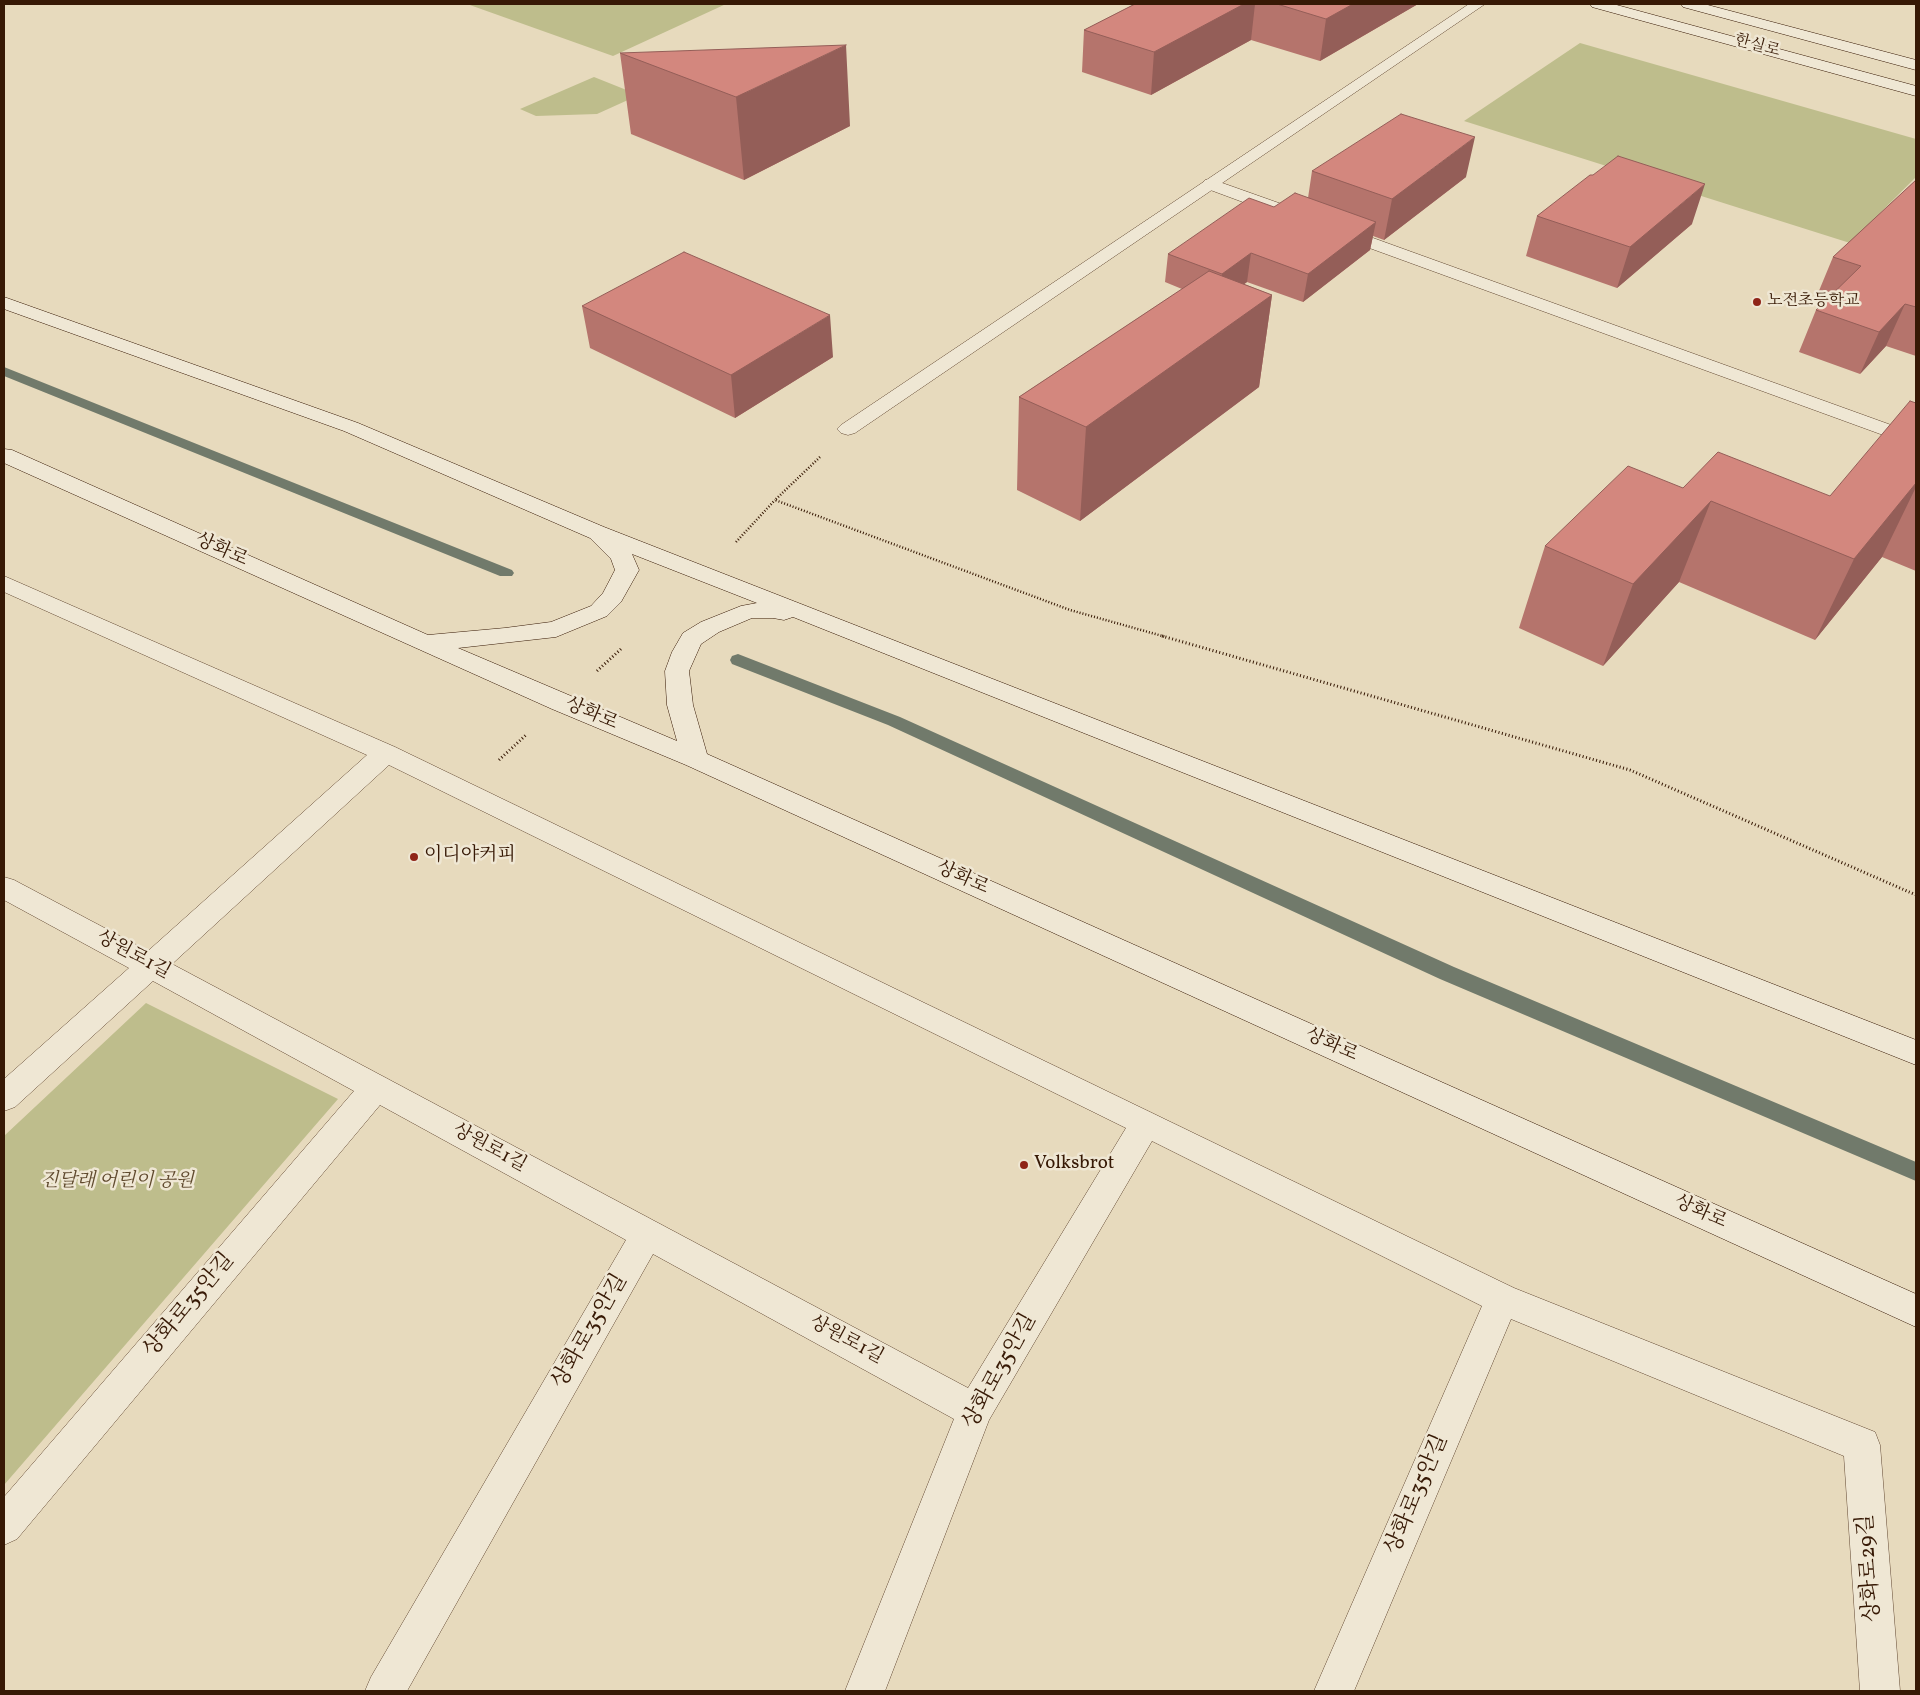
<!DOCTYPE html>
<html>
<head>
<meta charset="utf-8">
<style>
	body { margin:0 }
	#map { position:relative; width:1920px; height:1695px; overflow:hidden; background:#e7dabd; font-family:Vollkorn,serif }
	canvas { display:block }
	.frame { position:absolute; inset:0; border:5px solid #371905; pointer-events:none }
</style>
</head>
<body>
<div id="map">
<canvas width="1920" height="1695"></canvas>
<div class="frame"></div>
</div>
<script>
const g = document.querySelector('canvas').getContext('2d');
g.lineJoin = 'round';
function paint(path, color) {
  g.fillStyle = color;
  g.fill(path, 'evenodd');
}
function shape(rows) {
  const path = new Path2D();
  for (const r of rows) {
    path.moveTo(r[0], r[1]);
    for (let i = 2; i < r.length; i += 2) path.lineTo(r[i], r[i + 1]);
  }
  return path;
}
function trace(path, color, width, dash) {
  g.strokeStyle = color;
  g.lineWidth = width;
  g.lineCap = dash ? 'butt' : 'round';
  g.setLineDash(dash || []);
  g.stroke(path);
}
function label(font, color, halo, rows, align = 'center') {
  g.font = font + ' Vollkorn,"Noto Serif KR",serif';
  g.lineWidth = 5;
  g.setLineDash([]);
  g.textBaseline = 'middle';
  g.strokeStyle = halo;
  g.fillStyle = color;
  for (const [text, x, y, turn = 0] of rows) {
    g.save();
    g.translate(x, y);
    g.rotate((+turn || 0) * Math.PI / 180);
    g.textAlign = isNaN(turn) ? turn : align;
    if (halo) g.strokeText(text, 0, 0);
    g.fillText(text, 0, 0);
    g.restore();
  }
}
const green = shape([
	[467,4,726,4,613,56],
	[1580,43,1916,139,1916,177,1850,243,1464,121],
	[594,77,639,95,597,114,536,116,520,109],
	[146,1003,338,1099,4,1485,4,1136]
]);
const stream = shape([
	[4,367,512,570,514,573,512,576,500,576,4,376,4,367],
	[738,654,900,717,1454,967,1916,1162,1916,1181,1440,979,888,725,732,664,730,660,732,656,738,654]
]);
const pathFar1 = shape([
	[820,457,775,500,1070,610,1166,637],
	[736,542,775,500]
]);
const path = shape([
	[1162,636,1630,770,1916,895],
	[597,671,622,648],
	[499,760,527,734]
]);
const service = shape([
	[1211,179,1290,207,1293,211,1290,215,1284,216,1278,215,1205,188,1202,184,1205,180,1211,179],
	[1337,225,1916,434,1916,447,1331,234,1328,230,1331,226,1337,225]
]);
const minor = shape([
	[4,576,395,747,1514,1288,1875,1432,1880,1445,1900,1691,1860,1691,1844,1456,1511,1319,1354,1691,1314,1691,1482,1306,1152,1141,989,1420,885,1691,845,1691,954,1419,653,1254,407,1691,365,1691,371,1677,626,1240,380,1105,17,1539,4,1545,4,1497,354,1091,153,981,15,1107,4,1111,4,1079,129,968,4,900,4,877,14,880,148,951,367,755,4,592,4,576],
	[389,765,1126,1128,968,1388,172,964,389,765]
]);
const tertiary = shape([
	[1469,4,1485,4,855,433,848,435,841,433,837,429,841,425,1469,4]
]);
const secondary = shape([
	[1590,4,1613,4,1916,86,1916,96,1592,7,1590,4],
	[1681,4,1704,4,1916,60,1916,70,1683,7,1681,4],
	[4,297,358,423,604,527,1916,1040,1916,1065,793,617,784,620,773,618,752,618,719,632,701,644,689,671,693,705,707,754,1916,1294,1916,1327,686,765,552,709,4,463,4,449,12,450,428,635,505,628,551,622,591,606,603,593,615,570,611,559,590,538,344,431,4,309,4,297],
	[632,554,757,603,741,606,701,622,683,633,672,652,665,671,667,705,677,741,458,648,556,637,607,616,621,602,639,570,632,554]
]);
const wall = shape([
	[1135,4,1418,4,1320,61,1251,40,1151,95,1082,72,1084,30],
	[620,53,850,126,744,180,631,134],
	[1312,171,1466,177,1384,240,1373,236,1370,250,1303,302,1247,282,1244,284,1272,295,1259,387,1080,521,1017,490,1019,397,1182,289,1165,282,1168,254,1274,207,1308,198],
	[1593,175,1692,224,1617,288,1526,256,1537,216],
	[1916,180,1916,356,1886,346,1860,374,1799,352,1816,310,1825,301,1816,298,1833,257],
	[582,306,833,357,735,418,590,348],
	[1916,403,1916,571,1882,557,1815,640,1679,582,1603,666,1519,628,1545,546,1683,488,1830,496]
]);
const shadedWall = shape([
	[1244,4,1255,4,1251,40,1151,95,1154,52],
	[1353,4,1418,4,1320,61,1326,19],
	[846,45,850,126,744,180,736,97],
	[1475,137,1466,177,1384,240,1392,199],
	[1705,184,1692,224,1617,288,1630,247],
	[1376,222,1370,250,1303,302,1308,274],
	[1251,253,1247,282,1219,303,1222,274],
	[1272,295,1259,387,1080,521,1086,427],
	[1905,304,1886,346,1860,374,1879,332],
	[830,315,833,357,735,418,731,375],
	[1916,483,1916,487,1882,557,1815,640,1854,559],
	[1711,501,1679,582,1603,666,1633,584]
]);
const building = shape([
	[1135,4,1244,4,1154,52,1084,30,1135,4],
	[1277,4,1353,4,1326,19,1277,4],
	[846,45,736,97,620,53,846,45],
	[1401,114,1475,137,1392,199,1312,171,1401,114],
	[1618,156,1705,184,1630,247,1537,216,1590,175,1593,175,1618,156],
	[1916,180,1916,307,1905,304,1879,332,1816,310,1861,266,1833,257,1916,180],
	[1295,193,1376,222,1308,274,1251,253,1222,274,1168,254,1249,198,1274,207,1295,193],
	[684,252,830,315,731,375,582,306,684,252],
	[1209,271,1272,295,1086,427,1019,397,1209,271],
	[1910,401,1916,403,1916,483,1854,559,1711,501,1633,584,1545,546,1628,466,1683,488,1718,452,1830,496,1910,401]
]);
const markers = [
	[1757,302,5,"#8f2418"],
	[414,857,5,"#8f2418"],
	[1024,1165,5,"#8f2418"]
];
const farStreetnames = [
	["한실로",1757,47,15]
];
const farPoinames = [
	["노전초등학교",1767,302]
];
const streetNames = [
	["상화로",221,551,24],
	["상화로",591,715,23],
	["상화로",962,879,24],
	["상원로1길",133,956,28],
	["상화로",1331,1046,24],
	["상원로1길",489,1149,28],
	["상화로",1700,1213,24],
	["상원로1길",846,1341,28]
];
const poiNames = [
	["이디야커피",424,857],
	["Volksbrot",1034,1165]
];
const parkNames = [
	["진달래 어린이 공원",117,1183]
];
const nearStreetnames = [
	["상화로35안길",190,1306,-50],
	["상화로35안길",591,1332,-60],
	["상화로35안길",1001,1372,-61],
	["상화로35안길",1418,1495,-67],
	["상화로29길",1871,1568,-94]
];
paint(green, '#bebd8c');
paint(stream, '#717a6b');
trace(service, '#634933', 1);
trace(minor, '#634933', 1);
trace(tertiary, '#634933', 1);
trace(secondary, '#371905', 1);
trace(pathFar1, '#371905', 2.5, [1, 2]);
trace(path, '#371905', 3, [1, 2.5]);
paint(service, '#efe7d4');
paint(minor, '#efe7d4');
paint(tertiary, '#efe7d4');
paint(secondary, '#efe7d4');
paint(wall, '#b5746c');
paint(shadedWall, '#945e58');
paint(building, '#d3877e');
trace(building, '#945e58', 1);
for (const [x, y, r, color] of markers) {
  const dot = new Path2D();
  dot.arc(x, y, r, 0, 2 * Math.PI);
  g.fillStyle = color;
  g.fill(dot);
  trace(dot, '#efe7d4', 2);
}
label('16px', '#371905', '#efe7d4', farStreetnames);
label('16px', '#371905', '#efe7d4', farPoinames, 'left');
label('19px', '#371905', '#efe7d4', streetNames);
label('19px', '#371905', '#efe7d4', poiNames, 'left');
label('italic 19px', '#604a2e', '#efe7d4', parkNames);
label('22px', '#371905', '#efe7d4', nearStreetnames);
</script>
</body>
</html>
